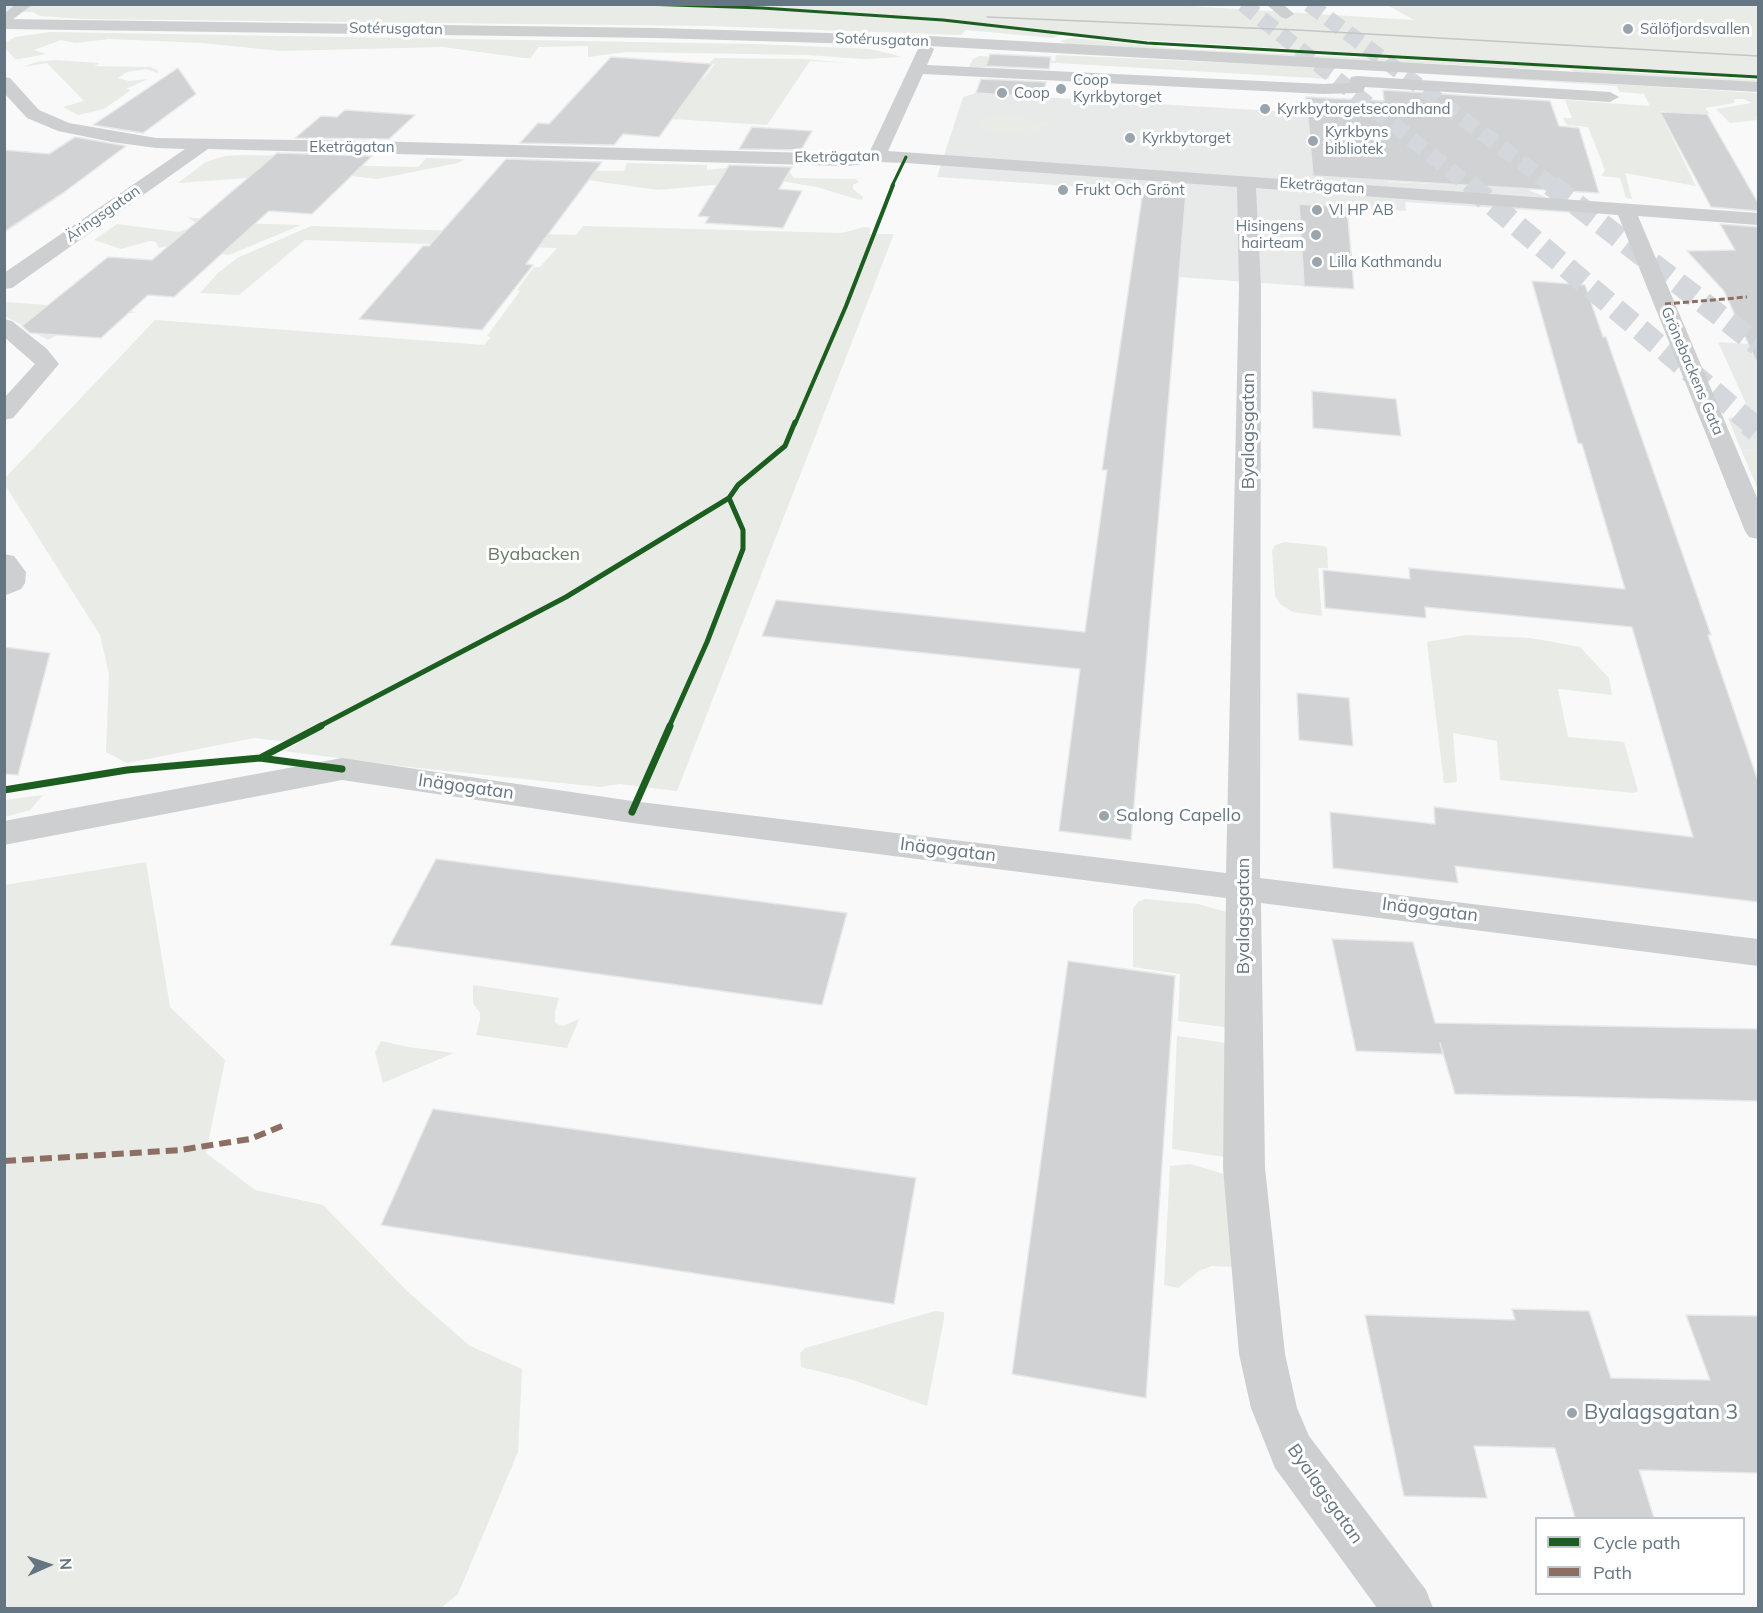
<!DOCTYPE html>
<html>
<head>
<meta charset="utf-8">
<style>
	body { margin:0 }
	#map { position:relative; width:1763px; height:1613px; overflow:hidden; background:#f9f9f9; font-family:Mulish,sans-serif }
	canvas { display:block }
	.frame { position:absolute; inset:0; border:6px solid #657683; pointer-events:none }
	.legend { position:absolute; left:1535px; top:1517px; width:210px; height:78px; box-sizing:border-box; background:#fff; border:2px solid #c1c8cd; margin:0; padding:8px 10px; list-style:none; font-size:18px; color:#657683 }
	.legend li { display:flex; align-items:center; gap:12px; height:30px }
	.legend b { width:30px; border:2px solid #c1c8cd }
	.north { position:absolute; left:18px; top:1535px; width:60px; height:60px; -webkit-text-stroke:4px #fff; paint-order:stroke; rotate:87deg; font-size:16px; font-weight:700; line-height:24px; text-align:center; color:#657683 }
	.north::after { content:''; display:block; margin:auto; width:21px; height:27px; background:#657683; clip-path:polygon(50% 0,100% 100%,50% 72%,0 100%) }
</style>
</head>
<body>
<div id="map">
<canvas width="1763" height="1613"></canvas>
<div class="frame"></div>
<ul class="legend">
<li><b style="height:8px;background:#1b5e20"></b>Cycle path</li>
<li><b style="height:8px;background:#8d6e63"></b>Path</li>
</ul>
<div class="north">N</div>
</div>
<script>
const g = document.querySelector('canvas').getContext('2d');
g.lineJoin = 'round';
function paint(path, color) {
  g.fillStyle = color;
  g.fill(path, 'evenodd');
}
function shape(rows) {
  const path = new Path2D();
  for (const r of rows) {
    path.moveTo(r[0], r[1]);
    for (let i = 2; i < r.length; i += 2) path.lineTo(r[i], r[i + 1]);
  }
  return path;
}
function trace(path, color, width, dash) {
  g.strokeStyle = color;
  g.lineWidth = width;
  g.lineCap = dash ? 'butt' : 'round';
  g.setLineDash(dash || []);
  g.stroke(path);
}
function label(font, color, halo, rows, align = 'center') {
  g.font = font + ' Mulish,sans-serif';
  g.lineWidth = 6;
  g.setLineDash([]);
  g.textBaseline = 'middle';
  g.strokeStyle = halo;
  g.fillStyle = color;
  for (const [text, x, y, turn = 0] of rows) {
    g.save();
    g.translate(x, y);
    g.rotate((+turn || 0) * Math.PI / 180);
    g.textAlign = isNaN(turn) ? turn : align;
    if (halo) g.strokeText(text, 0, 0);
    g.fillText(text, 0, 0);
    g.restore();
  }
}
const built = shape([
	[976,93,1322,114,1308,123,1312,160,1387,175,1388,182,1524,188,1587,214,1405,202,1406,211,1299,204,1304,286,1178,277,1186,194,937,177,963,97],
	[1737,318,1758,320,1758,451,1741,450,1728,418,1751,415,1718,342,1748,344]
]);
const green = shape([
	[1155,4,1414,20,1387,5,1758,4,1758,77,1060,35,1053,38,966,30,961,35,709,26,83,19,40,16,33,12,5,12,4,5],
	[51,32,755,44,871,49,902,57,864,59,807,55,626,52,588,57,588,46,538,47,531,58,524,58,443,47,280,51,203,43,109,39,75,43,61,40,34,50,46,54,19,59,15,59,5,48,5,43,15,37],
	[1072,38,1180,49,1554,67,1561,70,1153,50,1067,44,1060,41],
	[1056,55,1366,69,1758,93,1758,117,1756,117,1757,120,1730,123,1716,109,1752,103,1744,99,1734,99,1734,103,1705,108,1710,114,1659,111,1696,186,1625,173,1632,199,1626,198,1620,178,1601,176,1605,170,1588,127,1567,125,1563,118,1572,118,1565,100,1650,106,1644,94,1620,92,1616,86,1332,68,1329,79,1023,61,1004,67,969,67,973,59,979,56,1055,61],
	[714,58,803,59,849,63,810,61,767,125,640,117,656,75,704,78,715,64,710,63],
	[53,60,100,63,94,66,150,67,158,70,158,73,146,69,127,72,118,78,129,81,148,79,126,89,131,90,104,109,78,115,63,107,84,101,47,63,23,67,36,62],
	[1570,69,1758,80,1758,83,1575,72],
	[993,114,1017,115,1033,122,1050,121,1052,124,1035,135,997,134,983,129,978,123],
	[225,156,243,155,298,156,261,177,178,183,206,162],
	[426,158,465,159,458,163,378,179,343,175,326,165,418,167],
	[627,163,707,165,707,170,745,166,722,176,719,181,723,184,658,190,566,177,543,170,624,171],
	[787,169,794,178,856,179,859,182,853,185,853,189,863,197,862,200,856,199,817,187,775,180],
	[187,217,233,223,301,225,229,255,168,246,159,248,156,242,150,241,121,249,94,240,117,224,178,232,195,226,195,222],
	[311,226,576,235,583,226,842,233,864,227,871,228,869,234,894,234,677,791,619,784,600,787,400,766,284,751,299,743,254,738,127,763,106,752,109,674,100,635,5,485,5,478,155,320,484,345,491,337,487,336,520,291,517,290,534,267,540,267,557,248,305,240,239,295,200,293,218,273,237,258],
	[4,303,8,302,137,312,99,319,70,328,48,340,5,316],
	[1741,450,1758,451,1758,489],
	[1285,542,1323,546,1327,548,1328,568,1318,568,1322,616,1293,612,1280,604,1275,596,1272,551,1275,545],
	[1466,635,1531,638,1580,647,1609,678,1612,695,1558,689,1568,737,1624,742,1638,791,1634,793,1500,780,1497,741,1453,733,1457,782,1444,783,1427,642],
	[43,795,30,810,5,817,5,800],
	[146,862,170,1007,225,1060,206,1153,255,1190,323,1205,407,1291,470,1346,522,1369,518,1452,458,1594,441,1608,5,1608,5,885],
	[1145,899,1198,904,1230,913,1231,1028,1178,1021,1180,974,1133,967,1133,908,1138,902],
	[473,985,559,998,555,1011,555,1023,563,1026,579,1019,567,1048,476,1035,480,1020,480,1013,473,1003],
	[1177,1036,1227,1043,1225,1157,1172,1149],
	[381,1041,408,1047,454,1053,383,1083,375,1052],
	[1190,1164,1224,1174,1233,1267,1212,1266,1199,1271,1178,1288,1164,1285,1170,1166],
	[935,1311,944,1312,944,1319,927,1406,853,1380,801,1367,800,1353,805,1348]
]);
const building = shape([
	[990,54,1051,57,1049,69,986,66,990,54],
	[611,57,712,64,659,137,623,134,614,145,520,143,538,123,549,124,611,57],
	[178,68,196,94,143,133,93,125,178,68],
	[981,79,1046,82,1043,97,976,93,981,79],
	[1383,90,1550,101,1559,126,1579,128,1599,193,1313,176,1306,97,1384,101,1383,90],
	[345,110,415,115,389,139,295,138,321,116,337,117,345,110],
	[1660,112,1707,114,1758,203,1758,211,1711,207,1660,112],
	[752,127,812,131,801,150,739,149,752,127],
	[75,137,126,146,63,193,4,232,4,150,49,154,75,137],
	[277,153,372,156,312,214,269,211,174,297,148,295,101,338,30,333,22,326,108,257,152,260,277,153],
	[506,159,602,162,526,264,533,265,482,330,359,319,423,246,429,246,506,159],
	[729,165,792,167,779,189,802,191,783,228,705,223,709,217,698,216,729,165],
	[1143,191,1186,194,1131,840,1059,831,1080,669,762,636,776,600,1085,632,1107,470,1102,470,1143,191],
	[1299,204,1347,207,1354,289,1304,286,1299,204],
	[1720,224,1758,227,1758,365,1724,291,1687,251,1735,250,1720,224],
	[1532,281,1585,285,1603,337,1606,337,1711,635,1708,635,1758,781,1758,902,1455,866,1458,883,1333,868,1330,812,1435,824,1434,807,1693,837,1632,627,1425,607,1426,618,1325,608,1323,570,1410,579,1409,568,1625,589,1582,444,1578,443,1532,281],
	[1312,391,1396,399,1401,436,1313,428,1312,391],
	[4,647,50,653,18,775,4,774,4,647],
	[1297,693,1349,698,1353,746,1299,740,1297,693],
	[436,859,847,913,822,1005,390,945,436,859],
	[1332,939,1413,942,1435,1023,1758,1029,1758,1101,1455,1094,1440,1043,1443,1054,1356,1051,1332,939],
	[1068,961,1175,976,1146,1398,1012,1374,1068,961],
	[433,1109,916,1178,894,1304,381,1225,433,1109],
	[1512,1309,1589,1311,1611,1378,1710,1380,1686,1315,1758,1316,1758,1473,1639,1470,1654,1518,1575,1518,1555,1448,1474,1446,1487,1498,1404,1496,1365,1315,1515,1320,1512,1309]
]);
const trunkTunnelFar2 = shape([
	[1243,4,1470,186],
	[1309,4,1553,186]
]);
const trunkTunnelFar1 = shape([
	[1469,185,1752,424],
	[1551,185,1758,345]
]);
const trunkTunnel = shape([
	[1750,422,1758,429]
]);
const minor = shape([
	[16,4,33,4,4,26,4,14,16,4],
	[1266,4,1283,4,1294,14,1286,19,1281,17,1266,4],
	[926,44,934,49,927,65,1323,84,1349,83,1351,77,1357,76,1610,92,1619,97,1610,102,1365,87,1363,92,1357,93,1323,94,923,74,888,151,1758,213,1758,225,1638,216,1758,500,1758,539,1749,537,1745,531,1618,215,1256,188,1261,287,1260,878,1758,939,1758,966,1261,903,1265,1168,1285,1354,1297,1408,1309,1436,1426,1590,1433,1608,1377,1608,1275,1468,1251,1408,1239,1354,1223,1168,1226,898,632,823,342,780,4,845,4,821,342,758,632,801,1226,873,1239,287,1237,187,906,163,877,162,848,166,208,149,12,288,4,289,4,273,185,149,156,148,112,142,58,131,27,118,4,93,4,77,10,78,39,110,69,123,156,138,368,141,848,154,870,151,918,49,926,44],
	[4,319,12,321,47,349,59,364,13,418,4,420,4,398,35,364,4,337,4,319],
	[4,554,14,556,26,572,25,583,21,589,4,596,4,554]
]);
const tertiary = shape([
	[4,19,656,28,929,36,1758,82,1758,92,929,46,656,38,4,29,4,19]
]);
const tram = shape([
	[987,17,1297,30,1758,56]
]);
const quietFar1 = shape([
	[1665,304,1747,297]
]);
const quiet = shape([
	[4,1161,180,1150,250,1139,282,1126]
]);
const cyclewayFar3 = shape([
	[644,4,762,8,943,20,1147,43,1758,77],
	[892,186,906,157]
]);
const cyclewayFar2 = shape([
	[795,424,846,306,893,185]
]);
const cyclewayFar1 = shape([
	[318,727,566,597,729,498],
	[669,727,707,642,743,549,743,530,729,498,738,485,785,446,795,422]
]);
const cycleway = shape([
	[260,758,342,769],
	[4,790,127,770,260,758,321,726],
	[632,812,670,726]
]);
const markers = [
	[1628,29,6,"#99a4ac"],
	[1061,89,6,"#99a4ac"],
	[1002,93,6,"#99a4ac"],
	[1265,109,6,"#99a4ac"],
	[1130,138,6,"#99a4ac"],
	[1313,141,6,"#99a4ac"],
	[1063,190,6,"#99a4ac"],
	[1317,210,6,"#99a4ac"],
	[1316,235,6,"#99a4ac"],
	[1317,262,6,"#99a4ac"],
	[1104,816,6,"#99a4ac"],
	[1572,1413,6,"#99a4ac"]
];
const farStreetnames = [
	["Sotérusgatan",396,29,1],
	["Sotérusgatan",882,40,2],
	["Eketrägatan",352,147],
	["Eketrägatan",837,157,-1],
	["Eketrägatan",1322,186,4],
	["Äringsgatan",103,214,-35],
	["Grönebackens Gata",1692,371,67]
];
const farPoinames = [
	["Sälöfjordsvallen",1640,29],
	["Coop",1073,80],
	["Kyrkbytorget",1073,97],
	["Coop",1014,93],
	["Kyrkbytorgetsecondhand",1277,109],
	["Kyrkbyns",1325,132],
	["bibliotek",1325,149],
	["Kyrkbytorget",1142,138],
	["Frukt Och Grönt",1075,190],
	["VI HP AB",1329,210],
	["Hisingens",1304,226,"right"],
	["hairteam",1304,243,"right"],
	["Lilla Kathmandu",1329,262]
];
const streetNames = [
	["Byalagsgatan",1249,431,-90],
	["Inägogatan",466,787,8],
	["Inägogatan",948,850,7],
	["Inägogatan",1430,910,7],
	["Byalagsgatan",1244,916,-90],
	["Byalagsgatan",1325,1494,55]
];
const parkNames = [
	["Byabacken",534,555]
];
const poiNames = [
	["Salong Capello",1116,816]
];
const nearPoinames = [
	["Byalagsgatan 3",1584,1413]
];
paint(built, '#e8e9e9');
paint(green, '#e8ebe6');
paint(building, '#d0d2d3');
trace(building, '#e8e8e8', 1.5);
trace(trunkTunnelFar2, '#d4d8dc', 16, [16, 8]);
trace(trunkTunnelFar1, '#d4d8dc', 22, [22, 10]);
trace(trunkTunnel, '#d4d8dc', 28, [28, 14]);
paint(minor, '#cecfd0');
paint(tertiary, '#cecfd0');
trace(tram, '#c3c5c6', 1.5);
trace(quietFar1, '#8d6e63', 3, [6, 3]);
trace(quiet, '#8d6e63', 6, [12, 6]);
trace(cyclewayFar3, '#1b5e20', 3);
trace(cyclewayFar2, '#1b5e20', 4);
trace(cyclewayFar1, '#1b5e20', 5);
trace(cycleway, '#1b5e20', 7);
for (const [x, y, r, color] of markers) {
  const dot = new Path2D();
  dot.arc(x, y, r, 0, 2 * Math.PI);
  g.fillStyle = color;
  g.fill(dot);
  trace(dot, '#fff', 2);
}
label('15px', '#657683', '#fff', farStreetnames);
label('15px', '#657683', '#fff', farPoinames, 'left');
label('18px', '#657683', '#fff', streetNames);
label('18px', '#687a64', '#fff', parkNames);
label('18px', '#657683', '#fff', poiNames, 'left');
label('21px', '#657683', '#fff', nearPoinames, 'left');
</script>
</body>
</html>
